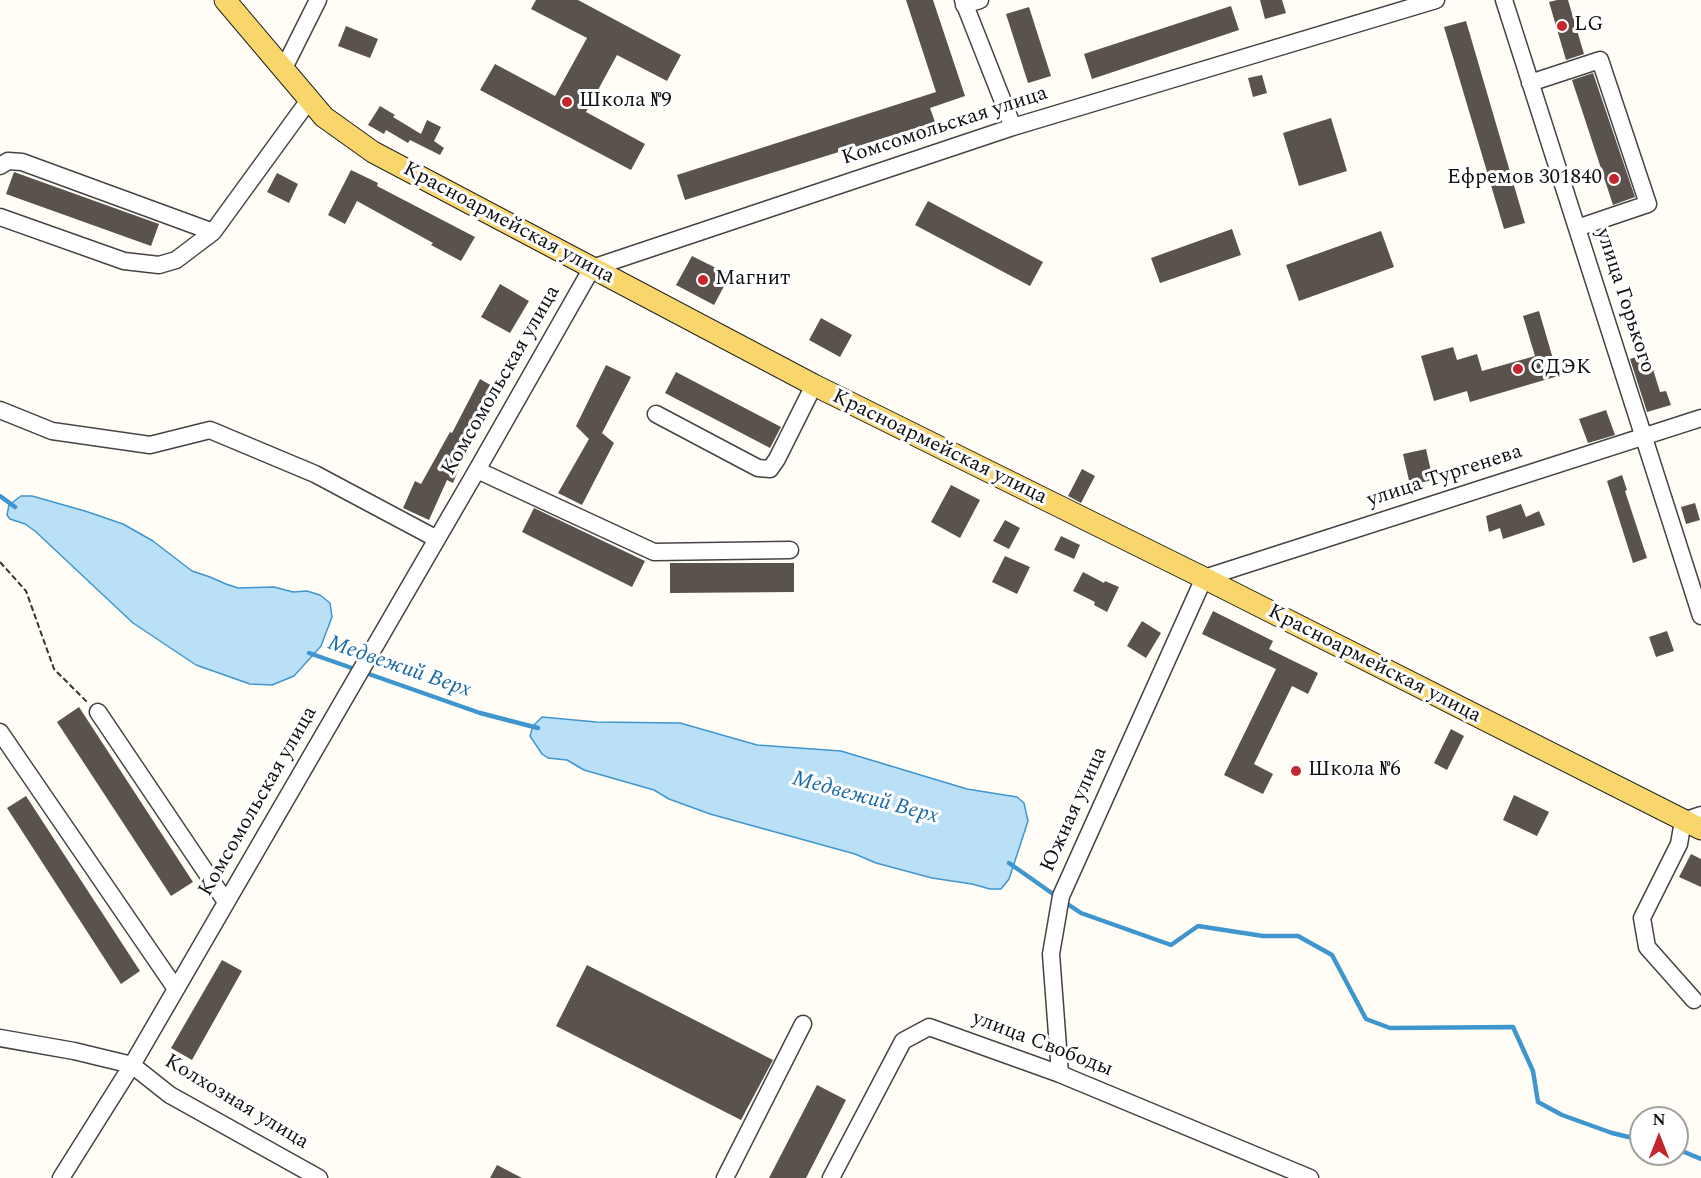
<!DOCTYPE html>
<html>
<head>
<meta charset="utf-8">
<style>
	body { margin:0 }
	#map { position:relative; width:1701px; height:1178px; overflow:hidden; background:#fffdf5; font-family:Spectral,serif }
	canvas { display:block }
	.north { position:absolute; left:1629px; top:1106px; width:60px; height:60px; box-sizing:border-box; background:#fff; border:2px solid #a0a0a0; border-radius:50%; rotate:0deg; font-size:16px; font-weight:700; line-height:24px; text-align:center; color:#111 }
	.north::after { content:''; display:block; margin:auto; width:21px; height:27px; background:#c4262e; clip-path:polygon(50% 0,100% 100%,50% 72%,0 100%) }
</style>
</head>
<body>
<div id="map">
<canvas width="1701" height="1178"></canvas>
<div class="north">N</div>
</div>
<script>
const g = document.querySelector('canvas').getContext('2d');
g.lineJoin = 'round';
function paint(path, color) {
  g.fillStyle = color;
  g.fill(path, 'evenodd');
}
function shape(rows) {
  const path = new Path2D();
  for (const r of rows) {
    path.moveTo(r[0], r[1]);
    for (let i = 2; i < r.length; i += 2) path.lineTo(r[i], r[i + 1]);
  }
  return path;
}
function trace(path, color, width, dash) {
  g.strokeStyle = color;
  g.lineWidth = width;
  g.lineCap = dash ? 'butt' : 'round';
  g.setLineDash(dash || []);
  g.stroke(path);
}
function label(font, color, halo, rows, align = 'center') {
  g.font = font + ' Spectral,serif';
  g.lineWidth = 6;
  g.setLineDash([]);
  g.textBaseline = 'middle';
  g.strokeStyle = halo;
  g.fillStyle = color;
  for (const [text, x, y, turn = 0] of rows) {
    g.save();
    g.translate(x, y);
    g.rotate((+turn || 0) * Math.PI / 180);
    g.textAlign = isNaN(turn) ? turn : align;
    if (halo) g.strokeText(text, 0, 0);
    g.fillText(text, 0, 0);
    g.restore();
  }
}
const water = shape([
	[21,496,32,496,85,511,123,524,153,541,192,571,210,577,226,584,238,588,274,587,293,592,307,591,320,595,330,603,332,617,321,646,294,676,272,685,250,684,196,665,133,623,35,531,25,524,10,519,7,515,9,505,21,496],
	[542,717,596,722,680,723,757,745,841,751,967,789,1017,797,1024,803,1028,821,1009,879,1001,889,990,889,972,884,932,878,876,863,855,854,710,814,669,799,654,790,584,770,567,760,548,758,542,754,530,736,533,726,542,717]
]);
const stream = shape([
	[0,496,15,507],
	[309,653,480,713,538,728],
	[1009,863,1056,896],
	[1063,901,1081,913,1171,945,1198,926,1263,936,1298,936,1332,955,1366,1019,1390,1028,1513,1027,1533,1071,1538,1102,1562,1115,1612,1133,1641,1140],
	[1677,1149,1701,1159]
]);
const building = shape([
	[536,0,578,0,681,55,667,81,617,55,586,112,645,144,631,170,480,90,495,64,555,96,587,38,531,9],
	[906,0,933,0,965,96,930,108,935,122,685,200,677,175,936,92],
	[1260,0,1282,0,1286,13,1265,19],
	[1557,0,1568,0,1584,54,1566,60,1549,2],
	[1231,6,1239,30,1092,79,1084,54],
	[1029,7,1051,76,1028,83,1006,14],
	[1466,21,1525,223,1504,229,1444,27],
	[346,26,378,39,370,58,338,46],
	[1593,73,1635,197,1613,205,1572,80],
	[1262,75,1267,93,1253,97,1248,78],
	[380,106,395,115,393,117,421,134,427,120,441,127,434,141,444,148,440,155,410,140,408,143,386,130,384,134,368,125],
	[1331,118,1347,171,1299,186,1283,133],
	[351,170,378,183,377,186,475,237,461,261,431,245,433,243,357,201,345,224,328,215],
	[14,172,159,224,151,246,6,194],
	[277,173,298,184,289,203,267,192],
	[928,201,1043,262,1030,286,915,225],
	[1232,229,1241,255,1160,283,1151,258],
	[1381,231,1394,267,1299,301,1286,265],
	[692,256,730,275,714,305,676,285],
	[500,284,529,301,510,333,481,317],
	[1539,311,1558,376,1470,402,1467,391,1434,401,1421,356,1453,347,1457,360,1477,354,1482,371,1535,356,1523,316],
	[821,318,852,335,840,357,809,340],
	[1648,353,1660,392,1666,391,1671,405,1647,412,1630,359],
	[606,365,631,377,602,433,614,443,582,505,558,493,589,439,576,426],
	[676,372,781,427,770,448,665,393],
	[480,379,499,390,469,444,453,483,447,480,429,520,403,508,415,481,421,484,450,432,452,433],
	[1606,410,1615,435,1588,443,1579,419],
	[1426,449,1433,480,1410,485,1403,454],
	[1082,469,1095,476,1081,503,1068,496],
	[1622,475,1627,490,1625,491,1647,558,1633,563,1607,481],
	[951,485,980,500,960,538,931,522],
	[1695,503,1700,520,1686,524,1681,507],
	[1521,504,1526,517,1539,511,1545,525,1503,539,1500,528,1489,532,1486,516],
	[534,508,645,561,632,587,522,532],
	[1005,520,1020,528,1009,549,993,541],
	[1061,536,1080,545,1074,559,1054,550],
	[1005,556,1030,567,1017,594,992,582],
	[670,563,794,563,794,592,670,593],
	[1083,572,1104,583,1105,581,1119,587,1107,612,1094,605,1095,602,1073,591],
	[1213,611,1273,641,1269,649,1318,673,1308,694,1292,686,1254,764,1273,774,1263,794,1224,775,1276,669,1202,634],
	[1142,621,1161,633,1146,658,1127,646],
	[1667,631,1674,651,1656,657,1649,637],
	[79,707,193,882,171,896,57,722],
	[1451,729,1464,736,1447,770,1434,763],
	[1514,795,1549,812,1537,836,1503,820],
	[26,796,140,971,121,984,7,808],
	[1691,854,1701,859,1701,887,1679,877],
	[222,960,242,971,192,1060,171,1048],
	[587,965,773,1060,741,1120,556,1026],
	[817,1085,846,1100,806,1178,769,1178],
	[497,1165,522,1178,490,1178]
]);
const path = shape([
	[0,562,26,591,54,669,87,702]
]);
const minor = shape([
	[963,0,1013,127],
	[1504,0,1701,616],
	[964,5,980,0],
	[283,70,318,0],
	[1530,83,1600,60,1648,204,1577,228],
	[0,166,8,161,22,162,213,232],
	[0,217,124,261,159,265,176,260,213,232,309,100],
	[0,410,52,431,150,445,210,430,315,474,437,539],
	[656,414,758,468,770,469,777,459,814,385],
	[477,470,654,552,790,550],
	[98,712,226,902],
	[0,732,176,989],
	[1694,1000,1647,947,1642,918,1679,844,1683,821,1701,815],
	[0,1038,74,1051,132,1065,170,1095,319,1178],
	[1060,1074,1051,954,1061,896,1204,578,1701,418],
	[61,1178,132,1065,477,470,592,268,1013,127,1436,0],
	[725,1178,803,1024],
	[831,1178,903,1041,929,1027,1060,1074,1310,1178]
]);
const major = shape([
	[225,0,324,117,373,152,814,385,1204,578,1701,829]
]);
const markers = [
	[1562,26,6,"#c4262e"],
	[567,102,6,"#c4262e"],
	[1614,179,6,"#c4262e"],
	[703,280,6,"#c4262e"],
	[1518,369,6,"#c4262e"],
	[1296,771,6,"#c4262e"]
];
const poiNames = [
	["LG",1574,26],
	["Школа №9",579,102],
	["Ефремов 301840",1602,179,"right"],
	["Магнит",715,280],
	["СДЭК",1530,369],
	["Школа №6",1308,771]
];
const streetNames = [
	["Комсомольская улица",945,127,-18],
	["Красноармейская улица",508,224,28],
	["улица Горького",1624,301,72],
	["Комсомольская улица",502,381,-60],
	["Красноармейская улица",939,448,26],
	["улица Тургенева",1445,477,-18],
	["Красноармейская улица",1374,665,27],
	["Комсомольская улица",259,802,-60],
	["Южная улица",1075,810,-66],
	["улица Свободы",1042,1045,21],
	["Колхозная улица",236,1103,31]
];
const waterNames = [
	["Медвежий Верх",399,668,19],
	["Медвежий Верх",865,799,15]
];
paint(water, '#b9e0f7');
trace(water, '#3f96cf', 1.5);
trace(stream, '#3f96cf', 4.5);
paint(building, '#5a524d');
trace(minor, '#444', 19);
trace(major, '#222', 23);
trace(path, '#333', 2, [6, 3]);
trace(minor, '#fff', 16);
trace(major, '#f9d66b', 21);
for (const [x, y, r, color] of markers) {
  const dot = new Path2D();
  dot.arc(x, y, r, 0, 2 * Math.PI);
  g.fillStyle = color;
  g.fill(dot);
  trace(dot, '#fff', 2);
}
label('21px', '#111', '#fff', poiNames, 'left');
label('21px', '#111', '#fff', streetNames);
label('italic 22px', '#1768a6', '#fff', waterNames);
</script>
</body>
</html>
